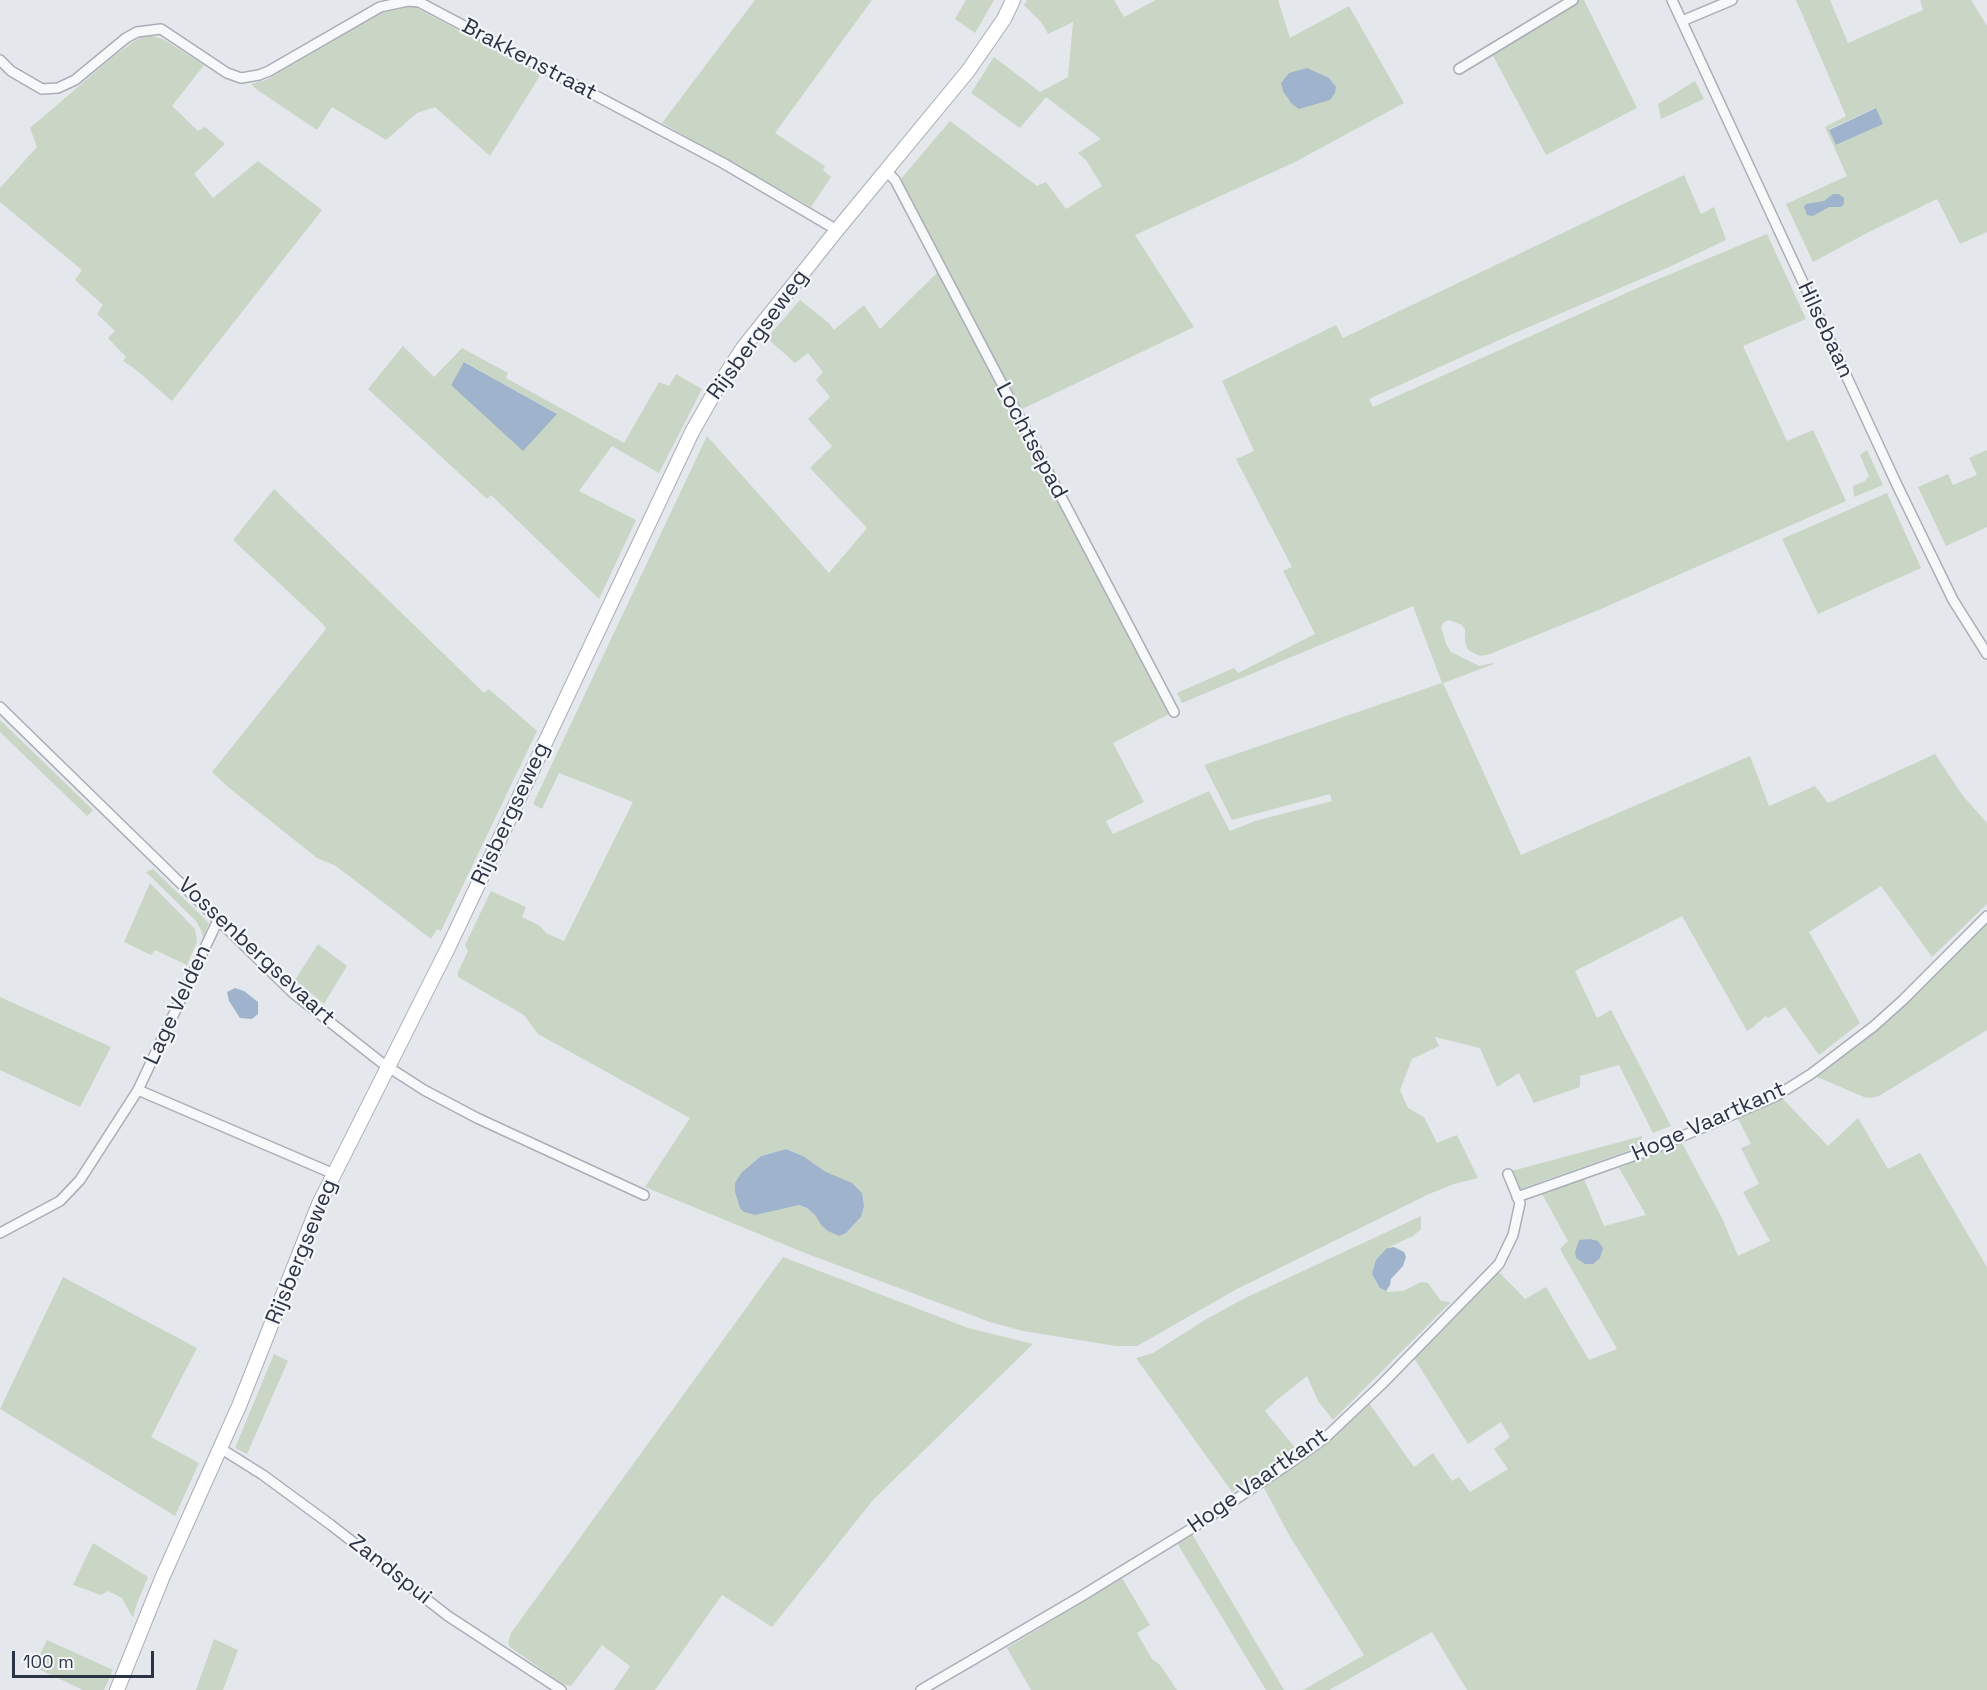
<!DOCTYPE html>
<html>
<head>
<meta charset="utf-8">
<style>
	body { margin:0 }
	#map { position:relative; width:1987px; height:1690px; overflow:hidden; background:#e4e7ec; font-family:"Space Grotesk",sans-serif }
	canvas { display:block }
	.scale { position:absolute; left:12px; top:1651px; width:142px; height:27px; box-sizing:border-box; border:3px solid #2b3445; border-top:0; padding-left:8px; font-size:18px; line-height:21px; white-space:nowrap; color:#2b3445; -webkit-text-stroke:4px #f4f6f9; paint-order:stroke }
</style>
</head>
<body>
<div id="map">
<canvas width="1987" height="1690"></canvas>
<div class="scale">100 m</div>
</div>
<script>
const g = document.querySelector('canvas').getContext('2d');
g.lineJoin = 'round';
function paint(path, color) {
  g.fillStyle = color;
  g.fill(path, 'evenodd');
}
function shape(rows) {
  const path = new Path2D();
  for (const r of rows) {
    path.moveTo(r[0], r[1]);
    for (let i = 2; i < r.length; i += 2) path.lineTo(r[i], r[i + 1]);
  }
  return path;
}
function trace(path, color, width, dash) {
  g.strokeStyle = color;
  g.lineWidth = width;
  g.lineCap = dash ? 'butt' : 'round';
  g.setLineDash(dash || []);
  g.stroke(path);
}
function label(font, color, halo, rows, align = 'center') {
  g.font = font + ' "Space Grotesk",sans-serif';
  g.lineWidth = 4.5;
  g.setLineDash([]);
  g.textBaseline = 'middle';
  g.strokeStyle = halo;
  g.fillStyle = color;
  for (const [text, x, y, turn = 0] of rows) {
    g.save();
    g.translate(x, y);
    g.rotate((+turn || 0) * Math.PI / 180);
    g.textAlign = isNaN(turn) ? turn : align;
    if (halo) g.strokeText(text, 0, 0);
    g.fillText(text, 0, 0);
    g.restore();
  }
}
const green = shape([
	[755,0,872,0,775,133,825,166,823,170,831,177,811,207,662,123],
	[966,0,994,0,975,33,955,19],
	[1027,0,1114,0,1124,17,1156,0,1278,0,1290,38,1349,6,1404,103,1295,162,1135,235,1194,327,1020,410,900,180,950,121,1037,186,1046,182,1066,209,1102,186,1086,160,1078,153,1101,139,1046,97,1020,128,971,93,994,57,1040,92,1068,77,1073,22,1048,34,1042,23,1024,5],
	[1579,0,1584,0,1637,108,1546,155,1492,54],
	[1796,0,1830,0,1848,43,1923,10,1920,0,1971,0,1987,26,1987,232,1960,244,1937,199,1869,232,1813,262,1786,204,1847,176,1825,127,1846,116],
	[1875,108,1882,124,1837,145,1829,129],
	[409,4,541,74,490,156,435,107,417,113,386,140,332,107,317,130,256,89,251,84,266,80,387,9],
	[144,36,153,36,163,39,204,65,172,106,198,131,205,127,225,144,194,174,213,198,258,161,322,210,172,401,135,369,123,361,126,357,108,338,115,331,97,314,103,305,75,280,82,270,0,202,0,188,37,147,30,128,113,57,136,40],
	[1695,81,1704,99,1661,119,1658,104],
	[1684,175,1701,214,1714,207,1726,240,1669,267,1508,336,1369,399,1373,407,1644,285,1767,234,1806,319,1743,346,1787,441,1813,430,1846,501,1601,609,1490,654,1480,656,1468,650,1465,642,1465,630,1462,625,1449,620,1444,622,1441,627,1446,644,1451,652,1479,666,1494,663,1494,664,1443,683,1521,855,1750,756,1769,806,1815,786,1828,803,1935,754,1963,796,1987,823,1987,904,1932,957,1881,886,1809,932,1860,1023,1819,1055,1785,1007,1768,1018,1766,1016,1755,1025,1755,1026,1747,1031,1682,916,1575,971,1597,1018,1611,1010,1671,1126,1653,1133,1619,1065,1580,1076,1580,1087,1534,1103,1519,1073,1497,1087,1480,1048,1435,1037,1439,1046,1412,1059,1400,1090,1408,1108,1424,1117,1437,1143,1457,1135,1478,1178,1454,1184,1429,1194,1235,1290,1137,1346,1116,1346,1023,1331,990,1322,805,1253,645,1187,690,1118,538,1034,524,1015,458,977,458,972,468,951,465,945,491,891,526,907,522,917,540,926,546,933,564,941,633,802,559,773,542,809,533,804,707,436,829,573,867,528,810,468,832,446,808,419,830,397,816,380,823,372,808,353,795,363,767,338,800,300,829,323,834,330,864,305,880,329,939,271,1169,714,1113,743,1144,802,1106,821,1113,834,1209,791,1230,831,1255,821,1332,801,1330,794,1232,820,1204,765,1442,683,1413,606,1182,703,1177,693,1234,668,1238,673,1315,634,1283,571,1292,567,1236,459,1254,451,1222,381,1336,325,1343,338],
	[786,1149,803,1156,826,1172,861,1217,846,1233,821,1225,815,1215,807,1208,799,1205,762,1212,742,1172,761,1156],
	[403,346,434,377,462,348,508,373,506,378,624,443,659,382,669,386,676,374,702,389,659,473,612,446,579,491,636,520,599,599,491,495,487,499,368,389],
	[465,362,557,414,451,385],
	[1867,450,1883,485,1854,497,1853,486,1865,481,1869,476,1860,455],
	[1987,450,1987,527,1946,546,1918,487,1948,474,1953,485,1977,475,1969,458],
	[274,489,484,693,489,689,537,731,441,931,437,929,431,939,336,866,317,858,228,787,212,772,326,629,323,624,233,540],
	[1887,493,1921,568,1818,614,1782,539],
	[0,720,93,810,87,816,0,732],
	[153,869,209,923,203,938,202,932,196,921,146,872],
	[150,883,195,929,197,942,187,965,155,950,151,955,124,942],
	[1987,924,1987,1030,1879,1096,1871,1098,1864,1097,1815,1076,1886,1020,1926,985],
	[318,944,347,966,324,1004,295,980],
	[0,997,111,1047,80,1107,0,1070],
	[1781,1097,1828,1146,1858,1118,1888,1169,1920,1153,1987,1267,1987,1690,1467,1690,1432,1632,1329,1690,1303,1690,1364,1655,1289,1535,1263,1486,1316,1451,1369,1403,1414,1467,1433,1453,1452,1481,1459,1477,1470,1492,1508,1469,1494,1449,1510,1437,1501,1422,1468,1444,1414,1358,1499,1272,1525,1299,1546,1287,1589,1360,1617,1349,1560,1249,1568,1241,1541,1192,1584,1179,1604,1226,1646,1215,1619,1168,1682,1143,1722,1218,1738,1256,1770,1241,1743,1192,1759,1184,1741,1148,1751,1144,1738,1119],
	[1642,1136,1642,1146,1523,1188,1516,1192,1508,1172],
	[1421,1216,1421,1229,1413,1236,1387,1248,1380,1288,1389,1292,1403,1291,1421,1282,1428,1283,1441,1301,1451,1302,1333,1420,1318,1401,1307,1376,1278,1399,1265,1411,1296,1449,1232,1492,1136,1358,1153,1353,1205,1320,1243,1299],
	[783,1257,968,1328,1033,1344,873,1500,772,1627,722,1595,655,1690,614,1690,630,1666,602,1645,571,1686,562,1684,510,1647,508,1642,511,1633],
	[63,1277,197,1348,151,1437,199,1463,175,1516,0,1409],
	[274,1354,288,1361,247,1454,235,1448],
	[1192,1534,1284,1690,1266,1690,1177,1543],
	[93,1543,148,1577,136,1606,133,1618,122,1598,108,1591,101,1595,73,1585],
	[1122,1578,1150,1625,1137,1633,1152,1659,1160,1665,1177,1690,1031,1690,1007,1648],
	[214,1639,238,1650,223,1690,196,1690],
	[47,1640,113,1670,104,1690,83,1690,34,1667]
]);
const water = shape([
	[1307,68,1329,78,1336,87,1335,93,1330,100,1299,109,1292,104,1283,91,1281,83,1289,73],
	[1876,108,1883,124,1836,145,1829,130],
	[1833,194,1839,194,1844,198,1844,204,1841,207,1829,207,1813,216,1807,215,1804,207,1806,204,1824,201],
	[464,362,557,414,523,451,451,385],
	[235,988,244,991,258,1002,258,1014,252,1019,240,1018,229,1001,227,992],
	[786,1149,803,1156,826,1172,852,1183,862,1193,864,1206,861,1217,846,1233,839,1236,828,1231,821,1225,815,1215,807,1208,799,1205,755,1215,744,1212,740,1208,735,1192,735,1183,742,1172,761,1156],
	[1590,1239,1598,1241,1603,1248,1600,1258,1593,1264,1585,1264,1576,1258,1575,1252,1579,1240],
	[1394,1247,1404,1252,1406,1257,1403,1266,1391,1279,1390,1285,1386,1291,1380,1288,1372,1274,1376,1260,1387,1248]
]);
const minor = shape([
	[1672,0,1897,485,1953,600,1987,654],
	[1682,21,1732,0],
	[0,60,11,71,42,89,58,88,75,80,126,38,137,32,161,29,227,73,241,78,259,75,269,71,380,7,408,1,419,2,723,163,837,230],
	[1459,69,1573,0],
	[887,172,895,180,1174,712],
	[0,707,293,993,382,1063,424,1090,477,1118,644,1195],
	[138,1090,334,1174],
	[1517,1197,1650,1150,1776,1096,1811,1074,1874,1026,1903,1000,1987,916],
	[0,1233,60,1201,80,1180,138,1090,218,920],
	[220,1448,263,1475,331,1525,448,1616,561,1690],
	[921,1690,1080,1597,1194,1527,1293,1461,1325,1438,1381,1385,1499,1264,1513,1235,1520,1203,1508,1174]
]);
const secondary = shape([
	[117,1690,163,1576,239,1406,319,1204,448,948,692,432,717,388,743,348,837,230,968,71,1004,19,1013,0]
]);
const streetNames = [
	["Brakkenstraat",529,60,28],
	["Hilsebaan",1825,330,65],
	["Rijsbergseweg",758,335,-54],
	["Lochtsepad",1031,441,62],
	["Rijsbergseweg",511,814,-65],
	["Vossenbergsevaart",256,952,43],
	["Lage Velden",178,1005,-65],
	["Hoge Vaartkant",1709,1122,-24],
	["Rijsbergseweg",302,1252,-68],
	["Hoge Vaartkant",1258,1481,-35],
	["Zandspui",390,1570,38]
];
paint(green, '#c9d6c5');
paint(water, '#9fb4cc');
trace(minor, '#a9aeb7', 12);
trace(secondary, '#a9aeb7', 16);
trace(minor, '#f7f8fa', 9);
trace(secondary, '#fff', 14);
label('22px', '#2b3445', '#f4f6f9', streetNames);
</script>
</body>
</html>
